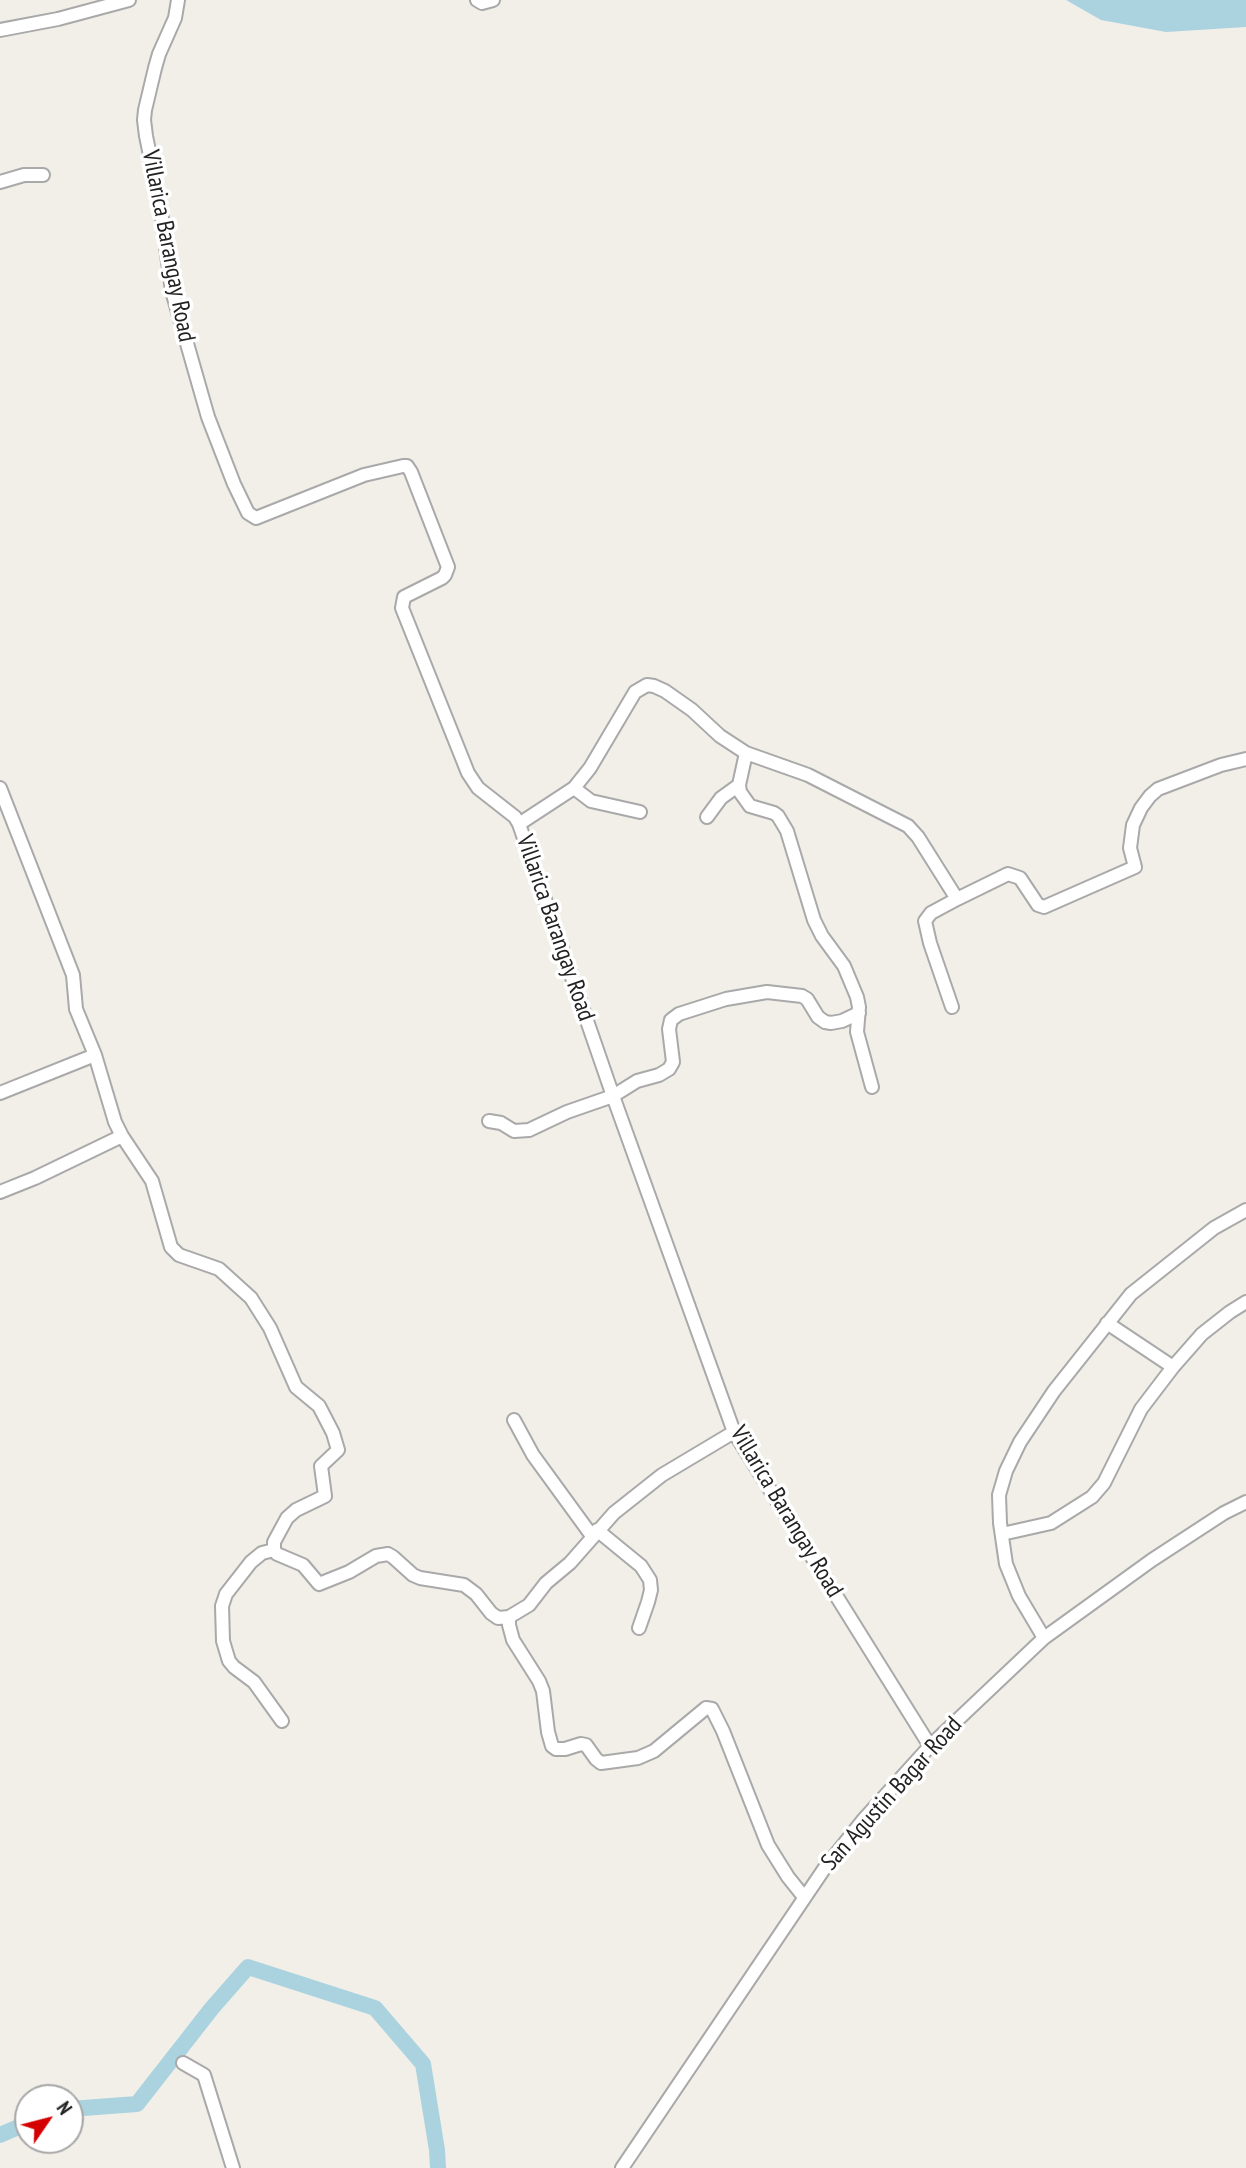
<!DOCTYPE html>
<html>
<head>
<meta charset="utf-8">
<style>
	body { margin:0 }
	#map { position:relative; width:1246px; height:2168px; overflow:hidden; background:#f2efe9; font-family:"PT Sans Narrow",sans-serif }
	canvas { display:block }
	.north { position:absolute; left:14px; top:2084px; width:70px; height:70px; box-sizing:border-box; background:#fff; border:2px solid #a7a7a7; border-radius:50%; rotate:55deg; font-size:19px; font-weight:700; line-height:28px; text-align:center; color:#222 }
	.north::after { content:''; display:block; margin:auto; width:24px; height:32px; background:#d40000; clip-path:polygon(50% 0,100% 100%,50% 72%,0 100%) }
</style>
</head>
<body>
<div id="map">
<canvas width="1246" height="2168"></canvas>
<div class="north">N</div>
</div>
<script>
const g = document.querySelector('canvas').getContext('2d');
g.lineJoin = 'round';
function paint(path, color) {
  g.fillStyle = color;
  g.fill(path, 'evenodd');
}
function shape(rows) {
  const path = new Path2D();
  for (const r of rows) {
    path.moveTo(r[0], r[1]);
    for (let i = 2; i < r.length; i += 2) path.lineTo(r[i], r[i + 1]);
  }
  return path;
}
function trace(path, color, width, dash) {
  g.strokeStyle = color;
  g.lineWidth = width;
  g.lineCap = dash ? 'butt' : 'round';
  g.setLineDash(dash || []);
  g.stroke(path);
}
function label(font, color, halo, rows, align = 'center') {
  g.font = font + ' "PT Sans Narrow",sans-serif';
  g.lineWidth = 7;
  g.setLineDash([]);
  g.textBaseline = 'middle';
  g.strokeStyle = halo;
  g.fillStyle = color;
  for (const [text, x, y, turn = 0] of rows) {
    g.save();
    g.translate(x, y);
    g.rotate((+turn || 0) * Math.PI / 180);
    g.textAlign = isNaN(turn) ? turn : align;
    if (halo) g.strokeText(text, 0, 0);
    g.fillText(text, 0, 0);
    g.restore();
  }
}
const water = shape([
	[1066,0,1246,0,1246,27,1166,32,1101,20]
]);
const river = shape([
	[70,2109,137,2104,212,2008,248,1967,375,2008,423,2064,437,2150,438,2168],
	[0,2135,28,2123]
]);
const minor = shape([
	[178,0,175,18,159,54,155,68,145,110,144,120,146,136,160,204,172,291,208,417,234,484,248,513,256,518,364,475,403,466,407,466,411,472,448,567,445,575,442,578,404,597,402,608,468,773,478,788,515,817,519,824,613,1096,734,1432,930,1746],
	[477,0,482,3,493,0],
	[0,30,58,19,129,0],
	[0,182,24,175,43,175],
	[746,753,739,785,740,792,750,806,774,813,778,816,787,831,814,920,822,936,844,966,857,997,859,1007,857,1032,872,1087],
	[0,788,73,975,76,1009,95,1055,115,1122,122,1136,152,1181,171,1247,179,1255,219,1269,251,1298,270,1328,296,1387,319,1406,333,1433,338,1450,321,1466,325,1496,296,1510,287,1518,274,1542,274,1550,277,1554,303,1565,319,1584,349,1572,376,1556,388,1554,393,1557,413,1575,420,1578,464,1585,476,1594,491,1613,498,1618,509,1617,529,1605,546,1583,570,1563,614,1513,662,1475,734,1432],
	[574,788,591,801,640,812],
	[707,817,721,798,739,785],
	[519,824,574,788,590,768,635,692,647,685,654,686,665,691,692,710,720,736,746,753,808,775,908,826,918,837,957,899,1008,874,1020,878,1038,905,1044,907,1135,867,1130,848,1133,825,1141,808,1150,796,1158,789,1221,765,1246,759],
	[952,1007,930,943,925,921,931,913,957,899],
	[0,1093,95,1055],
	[489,1121,501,1123,514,1131,529,1130,567,1112,613,1096,637,1081,659,1075,669,1069,673,1062,669,1029,671,1020,679,1014,726,999,767,992,802,996,807,999,818,1017,825,1022,831,1023,842,1021,859,1013],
	[0,1192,35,1178,122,1136],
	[1107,1323,1173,1367],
	[514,1420,533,1455,592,1536],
	[597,1530,641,1566,650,1580,651,1590,648,1602,639,1628],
	[1002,1534,1051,1523,1092,1497,1104,1483,1141,1409,1173,1367,1202,1334,1230,1312,1246,1302],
	[274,1550,262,1553,251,1562,226,1594,222,1606,223,1641,229,1661,234,1667,254,1682,282,1721],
	[509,1617,509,1625,513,1640,539,1681,543,1691,548,1732,552,1746,556,1749,565,1749,581,1744,586,1745,596,1759,601,1763,638,1758,654,1751,706,1708,712,1709,723,1731,768,1845,788,1877,804,1897],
	[1044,1638,1019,1596,1006,1564,1000,1523,999,1495,1006,1471,1020,1442,1054,1391,1131,1294,1214,1228,1246,1210],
	[183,2063,204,2075,233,2168],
	[622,2168,824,1869,864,1819,930,1746,1044,1638,1152,1560,1224,1513,1246,1502]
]);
const streetNames = [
	["Villarica Barangay Road",168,246,79],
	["Villarica Barangay Road",555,928,71],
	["Villarica Barangay Road",786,1512,59],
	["San Agustin Bagar Road",892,1794,-48]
];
paint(water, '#aad3df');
trace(river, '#aad3df', 16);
trace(minor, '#a9a9a9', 16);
trace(minor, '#fff', 12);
label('24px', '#222', '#fff', streetNames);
</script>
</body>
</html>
